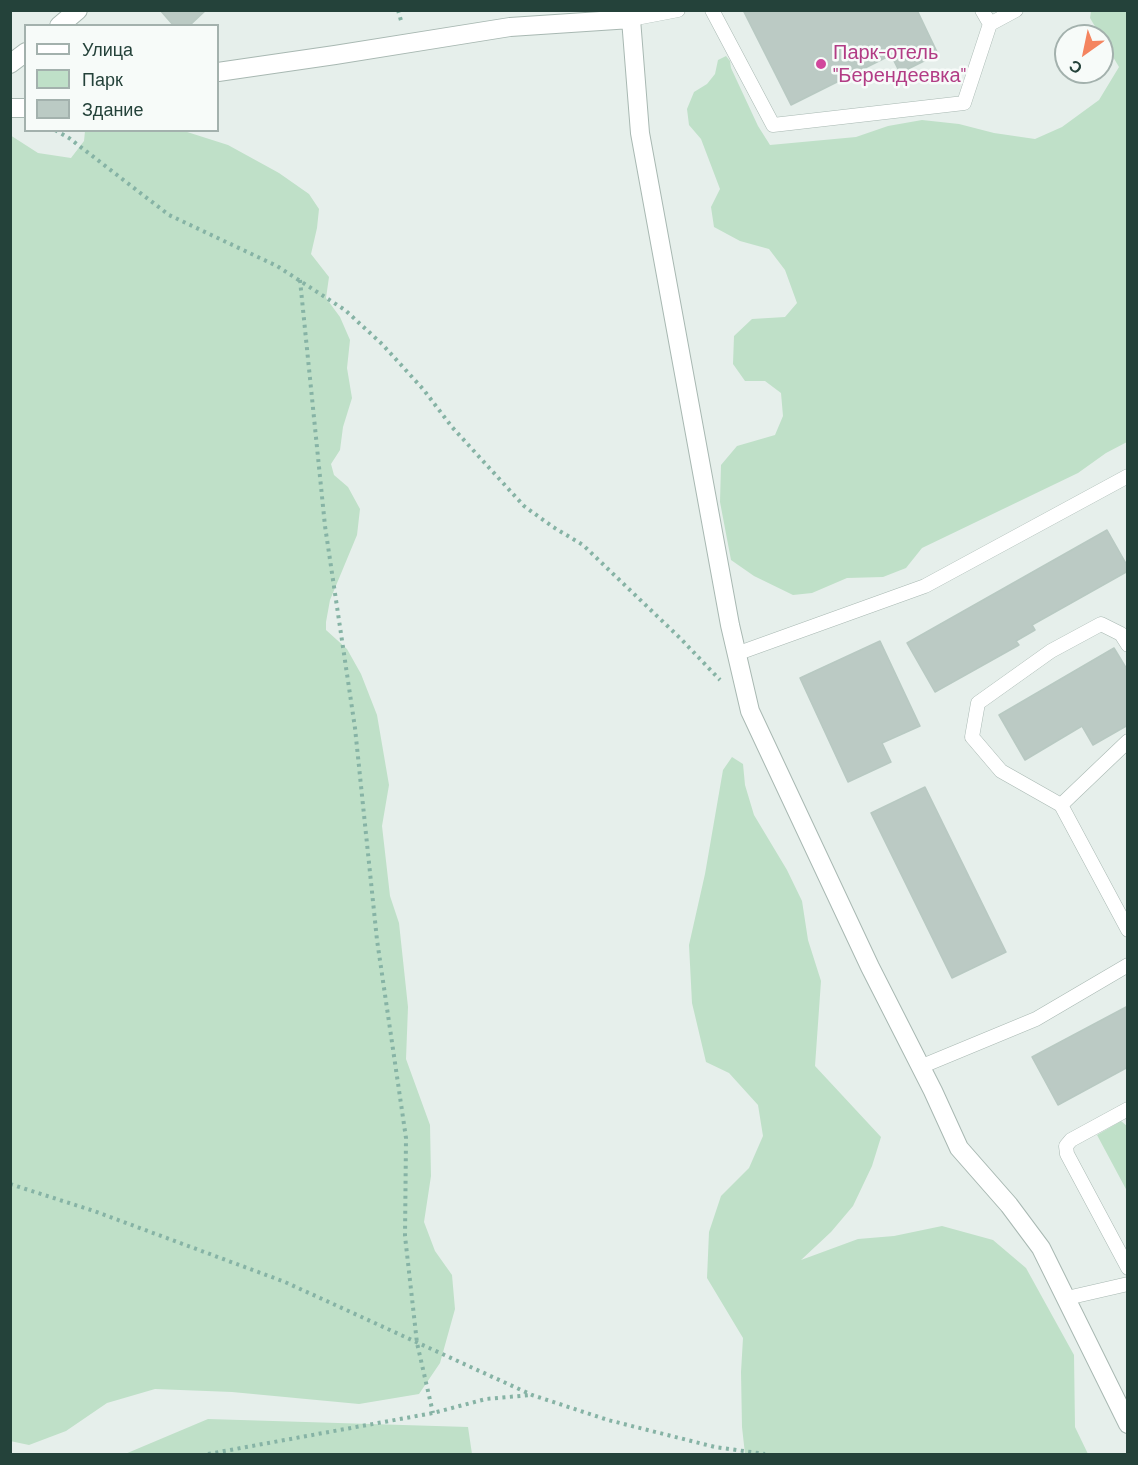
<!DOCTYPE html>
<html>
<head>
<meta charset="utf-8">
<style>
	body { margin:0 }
	#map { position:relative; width:1138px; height:1465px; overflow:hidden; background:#e6efeb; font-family:Barlow,sans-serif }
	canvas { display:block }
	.frame { position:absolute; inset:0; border:12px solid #24423a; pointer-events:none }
	.legend { position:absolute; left:24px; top:24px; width:195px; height:108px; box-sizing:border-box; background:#f7fbf9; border:2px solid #a3b1ad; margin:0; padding:8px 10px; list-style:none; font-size:18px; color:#24423a }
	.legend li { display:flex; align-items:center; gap:12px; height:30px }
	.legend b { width:30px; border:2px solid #a3b1ad }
	.north { position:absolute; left:1054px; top:24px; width:60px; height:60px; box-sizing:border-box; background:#f7fbf9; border:2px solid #a3b1ad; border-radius:50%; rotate:213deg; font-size:16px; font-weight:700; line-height:24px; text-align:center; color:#24423a }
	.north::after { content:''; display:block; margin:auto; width:21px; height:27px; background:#f4845f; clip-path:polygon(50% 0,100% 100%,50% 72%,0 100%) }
</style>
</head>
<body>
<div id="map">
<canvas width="1138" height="1465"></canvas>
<div class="frame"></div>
<ul class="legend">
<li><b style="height:8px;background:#fff"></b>Улица</li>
<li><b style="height:16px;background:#bfe0c8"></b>Парк</li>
<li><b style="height:16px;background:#bbcac4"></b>Здание</li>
</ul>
<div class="north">С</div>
</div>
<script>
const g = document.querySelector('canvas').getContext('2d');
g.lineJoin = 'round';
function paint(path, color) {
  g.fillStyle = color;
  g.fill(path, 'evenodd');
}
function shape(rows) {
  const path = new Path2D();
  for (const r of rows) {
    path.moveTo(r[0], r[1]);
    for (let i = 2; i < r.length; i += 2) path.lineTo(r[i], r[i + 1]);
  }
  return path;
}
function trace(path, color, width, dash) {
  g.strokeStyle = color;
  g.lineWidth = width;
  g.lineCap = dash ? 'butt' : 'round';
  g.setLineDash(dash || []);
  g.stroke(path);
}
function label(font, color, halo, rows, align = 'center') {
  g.font = font + ' Barlow,sans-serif';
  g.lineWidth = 5;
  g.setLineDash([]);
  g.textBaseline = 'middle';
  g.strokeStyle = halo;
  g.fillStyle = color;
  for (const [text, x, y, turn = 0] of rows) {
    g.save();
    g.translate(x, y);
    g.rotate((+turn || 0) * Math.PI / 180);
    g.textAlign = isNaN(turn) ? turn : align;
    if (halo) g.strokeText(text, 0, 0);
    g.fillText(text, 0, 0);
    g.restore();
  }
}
const green = shape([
	[1091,11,1127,11,1127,442,1106,453,1078,473,922,548,906,568,883,577,847,578,812,593,793,595,754,576,731,560,720,502,721,465,737,446,775,435,783,416,781,393,765,381,745,381,733,364,734,336,752,319,785,317,797,303,785,270,769,249,740,241,714,227,711,207,720,189,701,139,689,125,687,109,694,92,707,84,715,74,718,60,726,56,730,61,731,68,758,126,770,145,856,137,888,126,922,120,959,124,994,133,1035,139,1062,127,1099,100,1119,67,1090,18],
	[85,131,184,131,228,145,279,173,309,194,319,209,317,228,311,254,329,277,326,298,340,317,350,340,347,368,352,398,343,427,340,450,331,464,334,475,348,487,360,509,357,535,330,600,326,622,326,630,347,649,361,674,377,715,389,785,382,826,390,896,399,923,408,1007,406,1059,430,1125,431,1176,424,1222,435,1251,452,1275,455,1309,440,1363,419,1394,359,1404,232,1392,155,1389,107,1403,66,1431,29,1445,10,1441,10,135,38,153,71,158,84,141],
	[732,757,743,764,745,785,754,815,787,870,802,901,808,940,821,981,815,1066,881,1137,872,1166,853,1206,831,1232,801,1260,858,1239,894,1236,942,1226,993,1240,1026,1268,1074,1355,1075,1427,1088,1454,745,1454,742,1427,741,1372,743,1338,707,1278,709,1232,721,1196,749,1168,763,1136,758,1105,729,1073,706,1062,692,1003,689,945,705,874,723,770],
	[1121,1121,1127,1126,1127,1191,1097,1135],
	[208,1419,468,1427,472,1454,125,1454]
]);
const building = shape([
	[160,10,206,10,189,26,174,26,160,10],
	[743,10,917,10,938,54,900,73,891,55,791,105,743,10],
	[1107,530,1128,567,1128,571,1032,625,1035,630,1016,641,1019,645,935,692,907,643,1107,530],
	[880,641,920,726,882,743,891,762,848,782,800,678,880,641],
	[1114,648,1128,671,1128,725,1093,745,1082,726,1025,760,999,715,1114,648],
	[925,787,1006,952,952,978,871,813,925,787],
	[1128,1006,1128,1067,1058,1105,1032,1057,1128,1006]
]);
const path = shape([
	[398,10,402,24],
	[55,130,69,138,169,215,277,266,345,310,382,344,423,389,452,427,524,506,553,527,583,545,681,639,720,680],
	[300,280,325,526,355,728,377,940,406,1138,405,1236,417,1343,433,1413],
	[10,1184,94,1211,285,1282,532,1395,608,1420,715,1447,765,1454],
	[208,1454,433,1413,486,1399,531,1395]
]);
const lane = shape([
	[712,10,773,125,964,103,990,24,1016,10],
	[982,10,990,24],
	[631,19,678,10],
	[1128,645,1121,634,1101,624,1051,651,978,703,972,737,1001,771,1061,805,1128,930],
	[736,654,925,586,1128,476],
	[1061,805,1128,741],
	[920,1067,1036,1019,1128,965],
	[1128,1109,1071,1140,1066,1146,1067,1154,1128,1268],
	[1067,1298,1128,1284]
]);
const street = shape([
	[59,26,78,10],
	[10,64,26,52],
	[218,72,335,55,510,27,631,19,640,133,730,625,750,711,870,967,933,1091,959,1148,1009,1205,1041,1248,1128,1424],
	[10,108,26,108]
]);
const markers = [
	[821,64,6,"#d1479c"]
];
const hotelNames = [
	["Парк-отель",833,52],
	["\"Берендеевка\"",833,75]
];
paint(green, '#bfe0c8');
paint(building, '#bbcac4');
trace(building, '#b8c9c2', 1.5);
trace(lane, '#a8b8b2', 15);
trace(street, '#a8b8b2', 20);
trace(path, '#86b3a5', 4, [3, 4.5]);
trace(lane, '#fff', 14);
trace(street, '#fff', 18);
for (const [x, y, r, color] of markers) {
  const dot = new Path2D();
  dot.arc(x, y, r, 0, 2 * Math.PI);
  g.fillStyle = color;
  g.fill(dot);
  trace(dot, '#f7fbf9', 2);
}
label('20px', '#b23c85', '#f7fbf9', hotelNames, 'left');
</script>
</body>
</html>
